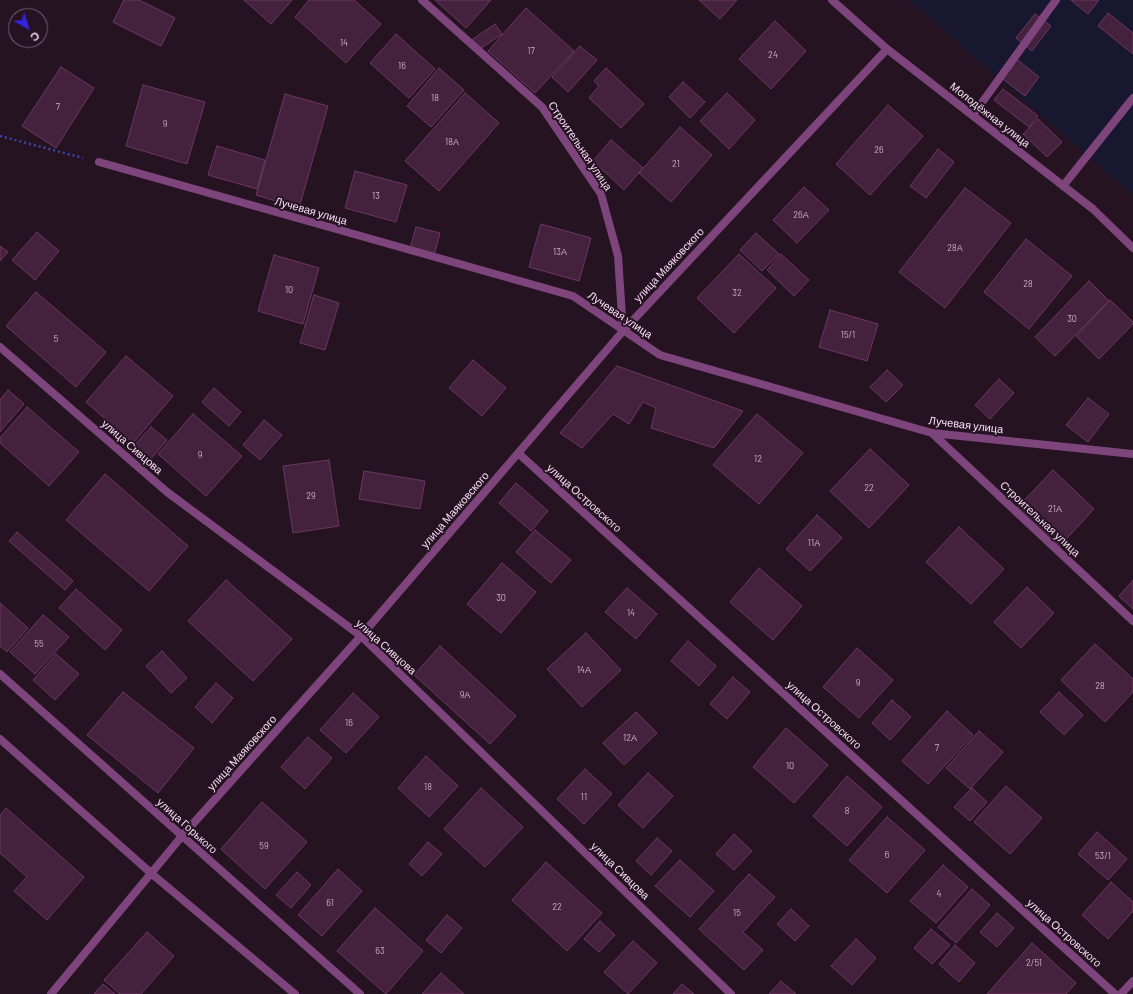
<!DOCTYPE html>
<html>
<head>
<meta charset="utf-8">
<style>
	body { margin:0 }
	#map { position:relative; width:1133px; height:994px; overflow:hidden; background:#251322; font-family:Barlow,sans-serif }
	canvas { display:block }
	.north { position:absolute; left:8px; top:8px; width:40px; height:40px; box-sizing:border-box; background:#251322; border:1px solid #7a6377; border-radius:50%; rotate:141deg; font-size:11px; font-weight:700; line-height:16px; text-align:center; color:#fadcf7 }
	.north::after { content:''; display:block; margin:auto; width:14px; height:18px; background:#3622e1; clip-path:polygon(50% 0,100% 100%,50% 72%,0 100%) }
</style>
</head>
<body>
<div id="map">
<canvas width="1133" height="994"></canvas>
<div class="north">С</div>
</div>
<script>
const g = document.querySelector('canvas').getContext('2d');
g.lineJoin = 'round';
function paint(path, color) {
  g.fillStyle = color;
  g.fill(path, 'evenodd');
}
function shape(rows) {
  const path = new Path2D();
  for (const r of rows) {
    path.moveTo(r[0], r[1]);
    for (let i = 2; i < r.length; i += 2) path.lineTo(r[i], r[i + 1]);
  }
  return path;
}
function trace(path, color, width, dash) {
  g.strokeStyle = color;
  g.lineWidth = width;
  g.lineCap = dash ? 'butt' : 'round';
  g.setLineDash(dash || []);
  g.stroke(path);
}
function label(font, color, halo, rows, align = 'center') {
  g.font = font + ' Barlow,sans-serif';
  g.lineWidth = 4;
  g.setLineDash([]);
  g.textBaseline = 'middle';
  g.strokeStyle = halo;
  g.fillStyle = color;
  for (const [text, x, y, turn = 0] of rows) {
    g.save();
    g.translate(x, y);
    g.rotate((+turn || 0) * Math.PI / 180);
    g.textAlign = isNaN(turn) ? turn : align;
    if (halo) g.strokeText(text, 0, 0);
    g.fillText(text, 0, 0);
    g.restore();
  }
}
const green = shape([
	[909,0,1133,0,1133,195]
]);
const building = shape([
	[124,0,139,0,175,18,161,46,113,22,124,0],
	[244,0,292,0,271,24,244,0],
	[309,0,354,0,381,24,346,63,295,17,309,0],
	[435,0,491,0,466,28,435,0],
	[699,0,737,0,720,19,699,0],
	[1071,0,1099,0,1088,14,1071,0],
	[526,8,574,51,535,93,488,51,526,8],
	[1108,13,1133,33,1133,54,1098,26,1108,13],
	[1035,14,1051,26,1032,51,1016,38,1035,14],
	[775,21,806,51,771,89,739,59,775,21],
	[495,24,502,34,477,51,470,41,495,24],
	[396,34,435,69,409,98,370,63,396,34],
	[580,46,597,60,568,92,552,77,580,46],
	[1014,57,1039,77,1025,96,999,76,1014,57],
	[61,67,94,88,56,148,22,126,61,67],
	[439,68,464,90,431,127,407,106,439,68],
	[606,68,644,104,621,128,589,98,599,86,594,81,606,68],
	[683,82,705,102,690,118,669,97,683,82],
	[143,85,205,102,187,164,126,146,143,85],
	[1003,89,1038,116,1029,127,994,100,1003,89],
	[465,93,499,123,439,191,405,161,465,93],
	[727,93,755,120,729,149,700,121,727,93],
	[285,94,328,106,299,208,256,195,285,94],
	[888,105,923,136,870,195,836,164,888,105],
	[1038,119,1062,142,1047,157,1023,134,1038,119],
	[680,127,712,155,671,202,639,173,680,127],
	[611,140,643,168,624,190,593,161,611,140],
	[217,146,265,160,257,189,208,175,217,146],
	[938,149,954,162,926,198,910,186,938,149],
	[355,171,407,185,396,222,345,208,355,171],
	[804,187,829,210,797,243,773,220,804,187],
	[965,188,1011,223,945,308,899,272,965,188],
	[541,224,591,238,579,281,529,267,541,224],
	[416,227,440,233,434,256,410,249,416,227],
	[37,232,59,251,35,280,12,260,37,232],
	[756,233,779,254,762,271,740,250,756,233],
	[1026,239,1072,276,1029,329,984,292,1026,239],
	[0,246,8,252,0,261,0,246],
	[739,254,776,288,734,333,697,298,739,254],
	[781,254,809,280,794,296,767,270,781,254],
	[274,255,319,268,303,324,258,311,274,255],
	[1089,281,1109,301,1055,356,1035,337,1089,281],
	[36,292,106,352,76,387,6,326,36,292],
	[314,295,339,303,325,350,300,343,314,295],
	[1110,300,1133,322,1133,324,1099,359,1076,336,1110,300],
	[830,310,878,324,867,361,819,347,830,310],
	[126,356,173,396,133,443,86,402,126,356],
	[473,360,506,388,482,416,449,388,473,360],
	[617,366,743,411,714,448,651,428,656,408,643,402,629,424,613,414,582,448,560,433,617,366],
	[887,370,903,385,886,402,870,387,887,370],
	[999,379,1014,393,990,419,975,405,999,379],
	[214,388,241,412,229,426,202,402,214,388],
	[8,390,24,404,0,432,0,400,8,390],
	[1088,398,1109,414,1088,442,1066,425,1088,398],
	[27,407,79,452,49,486,0,443,0,438,27,407],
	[193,414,242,456,206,496,158,454,193,414],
	[757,414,803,453,759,504,713,465,757,414],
	[264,420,282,435,260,460,243,445,264,420],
	[151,427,167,440,149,461,133,447,151,427],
	[870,449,909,485,869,528,830,491,870,449],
	[329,460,339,526,293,533,283,466,329,460],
	[1053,470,1094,509,1058,548,1016,509,1053,470],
	[364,471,425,481,420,509,359,499,364,471],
	[105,474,188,546,149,591,66,520,105,474],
	[516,483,548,511,531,531,499,503,516,483],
	[817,515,842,538,810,571,786,549,817,515],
	[959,527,1004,569,971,604,926,562,959,527],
	[535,530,571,560,551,583,516,552,535,530],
	[17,532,73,581,65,590,9,541,17,532],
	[502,563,536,592,501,633,467,604,502,563],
	[759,568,802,606,773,640,730,602,759,568],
	[226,580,292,639,253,681,188,621,226,580],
	[1133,580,1133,609,1119,596,1133,580],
	[1027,587,1054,613,1021,648,994,622,1027,587],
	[627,588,657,614,636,639,605,612,627,588],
	[76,589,122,630,105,650,59,608,76,589],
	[0,603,28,628,7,652,0,646,0,603],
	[43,615,69,637,35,674,10,652,43,615],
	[586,633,621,670,582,707,547,669,586,633],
	[688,641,716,666,699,686,671,661,688,641],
	[1095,644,1133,679,1133,692,1105,722,1061,680,1095,644],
	[440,646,516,716,490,744,414,675,440,646],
	[857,648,893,680,859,718,823,687,857,648],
	[162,651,187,678,171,693,146,666,162,651],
	[56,654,79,674,55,700,33,680,56,654],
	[733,677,750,692,727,719,710,704,733,677],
	[216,683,233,698,212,723,195,707,216,683],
	[123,692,194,748,158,793,87,735,123,692],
	[1059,692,1083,715,1064,735,1040,712,1059,692],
	[353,693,379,717,346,753,320,730,353,693],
	[892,700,911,717,890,740,872,723,892,700],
	[947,711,973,735,928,784,902,761,947,711],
	[636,712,657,733,624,765,603,743,636,712],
	[786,728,828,765,794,803,753,767,786,728],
	[979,731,1003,752,970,789,946,768,979,731],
	[308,737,332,758,305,789,281,767,308,737],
	[426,756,458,786,429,817,398,788,426,756],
	[585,769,612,794,584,824,557,799,585,769],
	[648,773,673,796,643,828,618,805,648,773],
	[847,776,882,807,847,846,813,816,847,776],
	[1006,786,1042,818,1010,854,974,822,1006,786],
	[481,788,523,827,485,867,444,829,481,788],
	[972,788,987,802,970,821,954,807,972,788],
	[262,802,307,842,265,889,221,849,262,802],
	[6,808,84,877,47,920,14,891,27,877,0,853,0,815,6,808],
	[887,817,925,850,887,893,849,860,887,817],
	[1097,832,1127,859,1108,880,1078,854,1097,832],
	[734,834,752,851,734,870,716,854,734,834],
	[657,838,672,851,651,875,636,861,657,838],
	[428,842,442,854,422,876,409,864,428,842],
	[680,860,714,891,690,917,655,886,680,860],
	[546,862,602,913,567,951,512,900,546,862],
	[943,865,968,887,936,923,910,901,943,865],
	[338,869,362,891,322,936,298,915,338,869],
	[297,872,311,885,291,908,276,895,297,872],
	[749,874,775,897,743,932,763,950,744,970,699,929,749,874],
	[1111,882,1133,902,1133,911,1108,939,1082,915,1111,882],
	[972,889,990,905,956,943,938,927,972,889],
	[375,908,423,951,386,994,337,951,375,908],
	[791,909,809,926,795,941,777,924,791,909],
	[997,913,1014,928,997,947,980,932,997,913],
	[447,915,462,928,441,953,426,940,447,915],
	[600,921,615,935,599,952,584,939,600,921],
	[931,929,950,945,932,964,914,948,931,929],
	[147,932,174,956,141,994,120,994,104,980,147,932],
	[856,939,876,958,852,985,831,966,856,939],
	[633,941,657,963,628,994,604,972,633,941],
	[1032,943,1076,983,1066,994,987,994,1032,943],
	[955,945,975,963,959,982,939,964,955,945],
	[441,973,464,994,422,994,441,973],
	[781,981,796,994,769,994,781,981],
	[103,984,115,994,94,994,103,984],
	[682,984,694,994,673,994,682,984]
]);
const path = shape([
	[0,136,83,158]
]);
const lane = shape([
	[973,115,1056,0],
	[1063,186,1133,98]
]);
const street = shape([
	[422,0,542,107,601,194,618,256,623,331],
	[832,0,887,49,1093,209,1133,248],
	[99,162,573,296,660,355,932,433,1133,454],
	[0,347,167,492,361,636,731,994],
	[932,433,1133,621],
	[518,453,1115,994],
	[0,674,360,994],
	[0,739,152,874,295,994],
	[51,994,182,836,361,636,623,331,887,49],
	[1121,994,1133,981]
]);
const numberNames = [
	["14",344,43],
	["17",531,51],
	["24",773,55],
	["16",402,66],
	["18",435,98],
	["7",58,107],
	["9",165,124],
	["18А",452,142],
	["26",879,150],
	["21",676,164],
	["13",376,196],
	["26А",801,215],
	["28А",955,248],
	["13А",560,252],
	["28",1028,284],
	["10",289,290],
	["32",737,293],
	["30",1072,319],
	["15/1",848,335],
	["5",56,339],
	["9",200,455],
	["12",758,459],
	["22",869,488],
	["29",311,496],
	["21А",1055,509],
	["11А",814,543],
	["30",501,598],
	["14",631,613],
	["55",39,644],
	["14А",584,670],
	["9",858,683],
	["28",1100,686],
	["9А",465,695],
	["16",349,723],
	["12А",630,738],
	["7",937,748],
	["10",790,766],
	["18",428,787],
	["11",584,797],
	["8",847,811],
	["59",264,846],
	["6",887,855],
	["53/1",1103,856],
	["4",939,894],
	["61",330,903],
	["22",557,907],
	["15",737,913],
	["63",380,951],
	["2/51",1034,963]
];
const streetNames = [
	["Молодёжная улица",990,115,38],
	["Строительная улица",580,146,56],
	["Лучевая улица",311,211,16],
	["улица Маяковского",669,265,-47],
	["Лучевая улица",620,315,34],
	["Лучевая улица",966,425,7],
	["улица Сивцова",132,447,41],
	["улица Островского",584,498,42],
	["улица Маяковского",455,510,-49],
	["Строительная улица",1040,519,43],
	["улица Сивцова",386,647,42],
	["улица Островского",824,715,42],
	["улица Маяковского",242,753,-48],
	["улица Горького",187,826,42],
	["улица Сивцова",620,871,44],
	["улица Островского",1064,933,42]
];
paint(green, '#17172f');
paint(building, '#44213d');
trace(building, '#6d3762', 1);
trace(path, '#4046aa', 2.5, [2, 3]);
trace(lane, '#7e447c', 8);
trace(street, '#7e447c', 8);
label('9px', '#ccadc8', null, numberNames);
label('11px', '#fadcf7', '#251322', streetNames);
</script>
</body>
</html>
